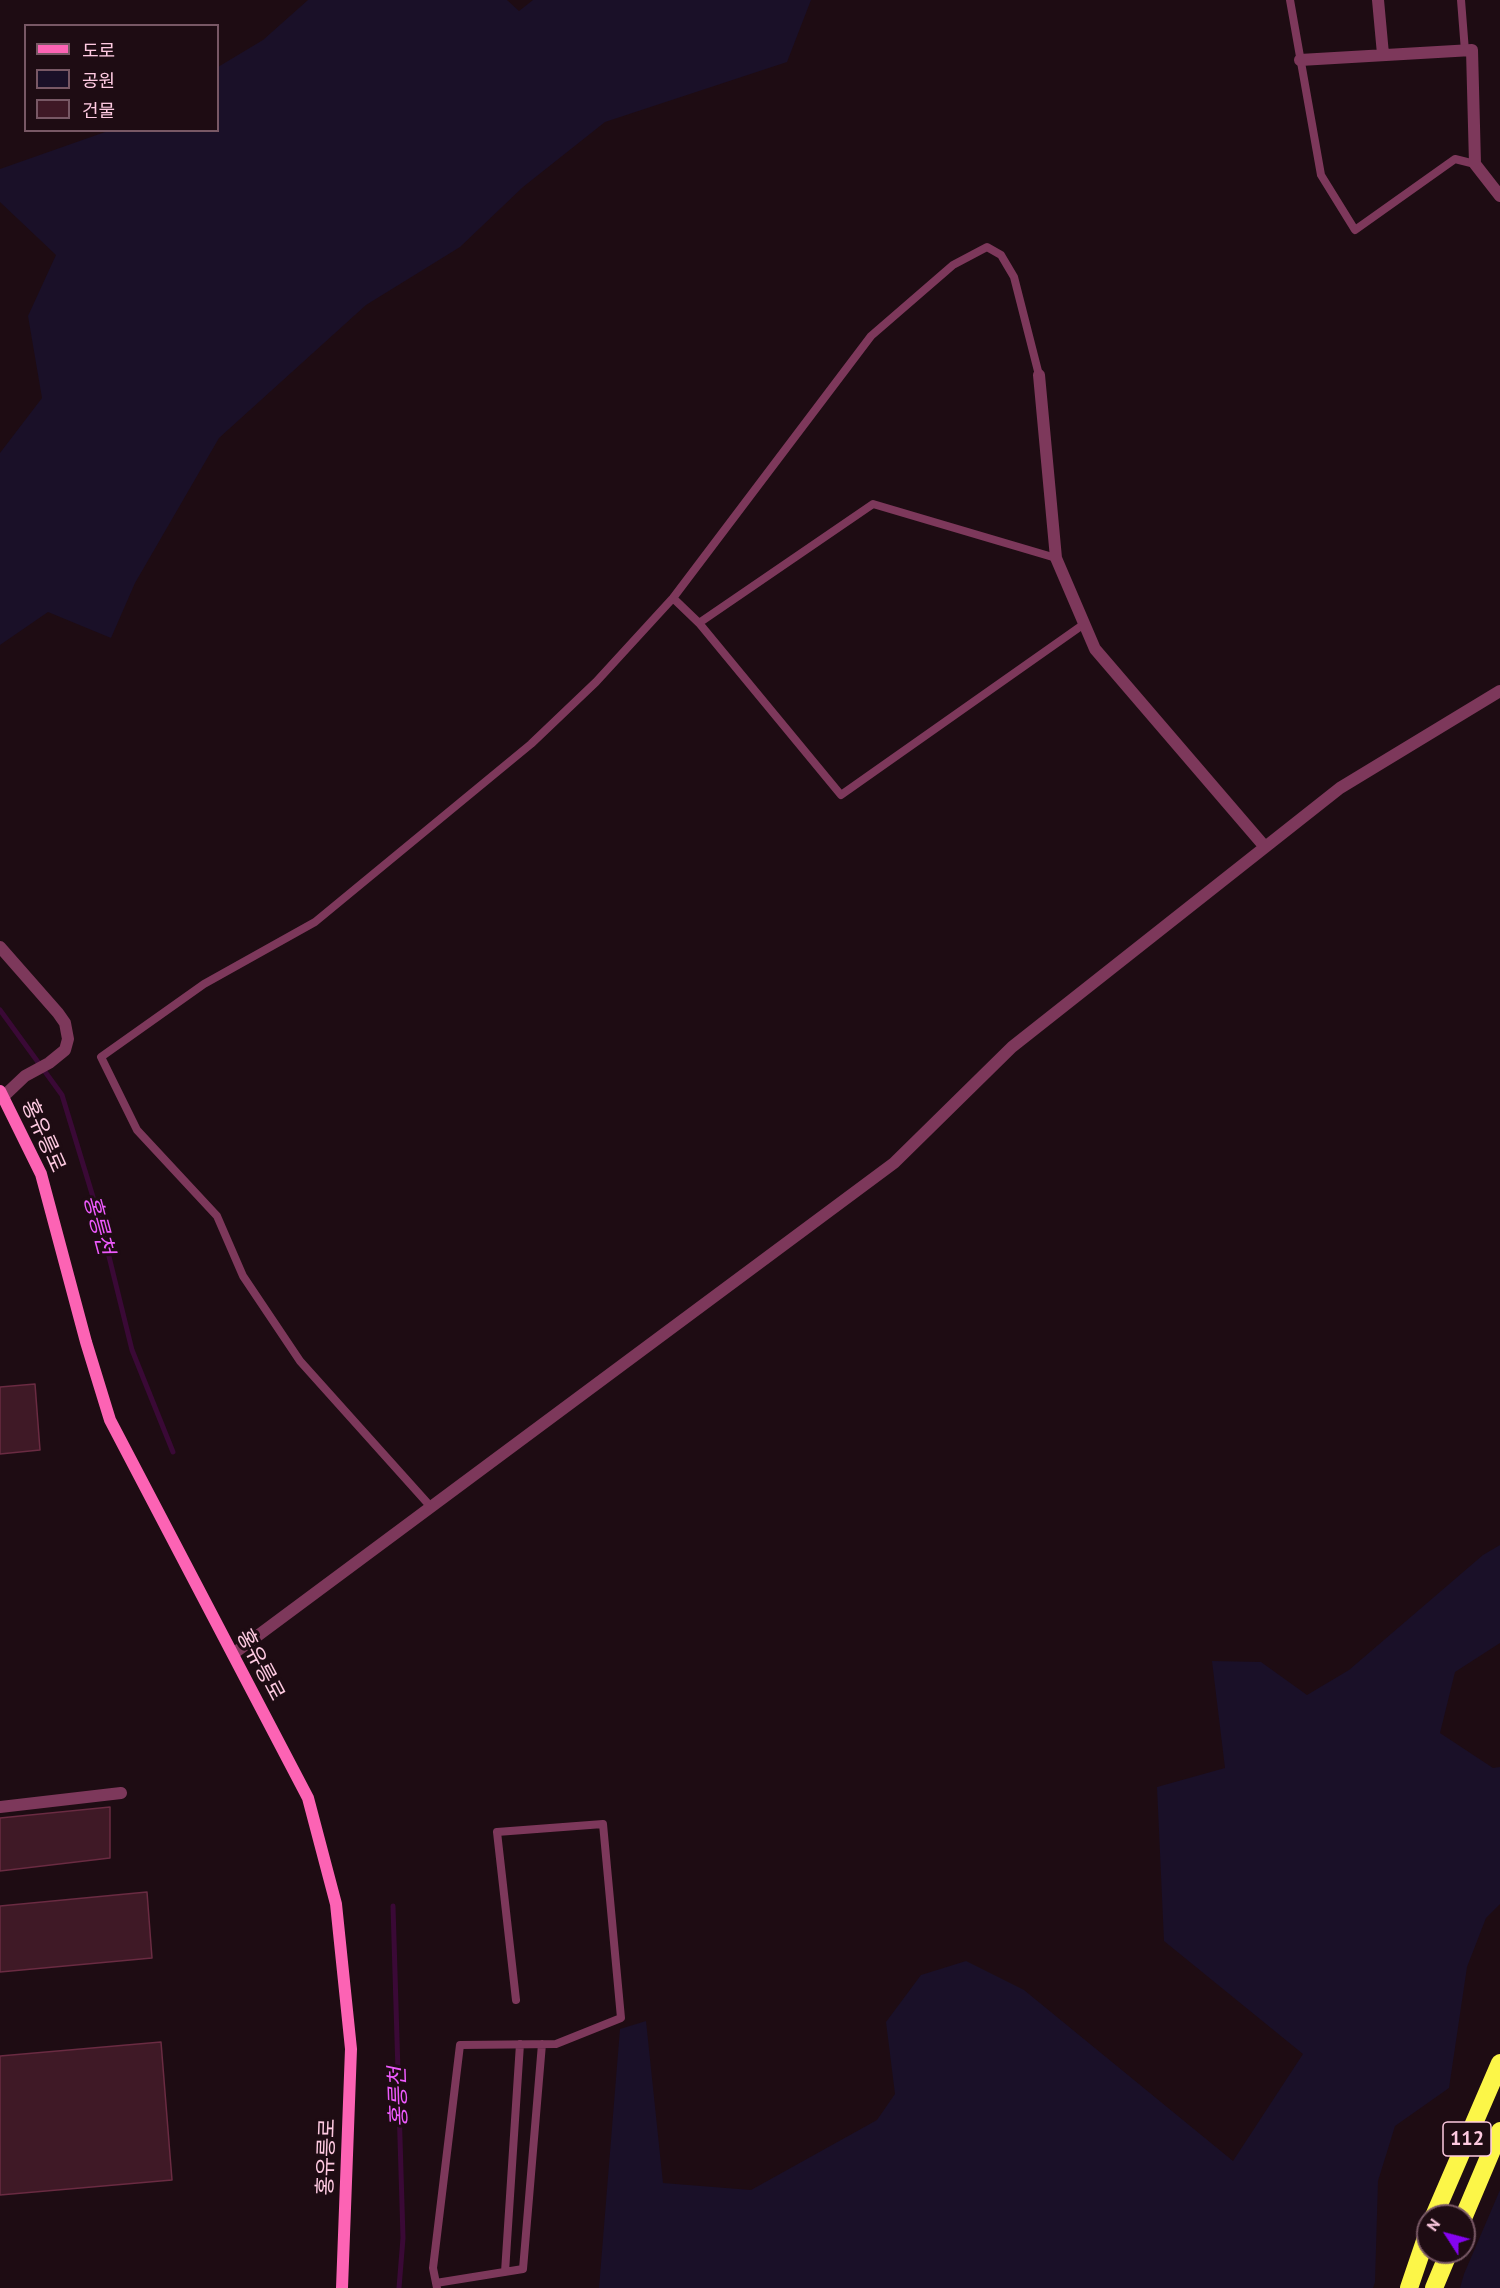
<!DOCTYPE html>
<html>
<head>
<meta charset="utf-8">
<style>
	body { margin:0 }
	#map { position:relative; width:1500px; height:2288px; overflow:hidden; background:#1e0c13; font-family:"PT Sans","Noto Sans KR",sans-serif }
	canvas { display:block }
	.legend { position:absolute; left:24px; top:24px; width:195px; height:108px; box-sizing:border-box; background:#1e0c13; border:2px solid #785865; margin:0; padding:8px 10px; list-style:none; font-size:18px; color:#fecae1 }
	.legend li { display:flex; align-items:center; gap:12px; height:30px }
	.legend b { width:30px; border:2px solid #785865 }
	.north { position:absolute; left:1416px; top:2204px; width:60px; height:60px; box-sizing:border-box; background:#1e0c13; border:2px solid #785865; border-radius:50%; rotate:306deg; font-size:16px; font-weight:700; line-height:24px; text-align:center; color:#fecae1 }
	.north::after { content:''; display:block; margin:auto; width:21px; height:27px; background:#8504f1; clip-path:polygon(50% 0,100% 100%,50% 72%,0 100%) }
</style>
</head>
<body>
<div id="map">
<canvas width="1500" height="2288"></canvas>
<ul class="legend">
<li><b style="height:8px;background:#fc63b4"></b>도로</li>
<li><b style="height:16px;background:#1a1028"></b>공원</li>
<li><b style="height:16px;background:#3f1926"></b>건물</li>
</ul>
<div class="north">N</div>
</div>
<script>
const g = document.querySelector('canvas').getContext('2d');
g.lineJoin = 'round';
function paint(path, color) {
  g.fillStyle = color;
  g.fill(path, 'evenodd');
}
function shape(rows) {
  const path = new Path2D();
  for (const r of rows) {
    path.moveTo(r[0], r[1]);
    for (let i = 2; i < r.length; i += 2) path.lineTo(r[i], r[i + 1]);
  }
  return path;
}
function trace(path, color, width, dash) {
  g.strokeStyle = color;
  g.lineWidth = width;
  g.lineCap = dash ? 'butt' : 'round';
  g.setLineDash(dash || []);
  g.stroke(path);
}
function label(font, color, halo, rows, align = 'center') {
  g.font = font + ' "PT Sans","Noto Sans KR",sans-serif';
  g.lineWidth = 6;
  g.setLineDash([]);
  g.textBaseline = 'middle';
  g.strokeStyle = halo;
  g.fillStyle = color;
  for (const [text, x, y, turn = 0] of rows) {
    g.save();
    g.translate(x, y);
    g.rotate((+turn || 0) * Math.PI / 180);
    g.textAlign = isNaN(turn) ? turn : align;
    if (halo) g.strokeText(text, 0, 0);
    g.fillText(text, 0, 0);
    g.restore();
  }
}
const green = shape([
	[308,0,507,0,519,11,533,0,811,0,787,62,605,122,523,187,460,247,366,305,219,438,135,583,111,638,48,612,0,645,0,453,42,398,28,316,56,255,0,202,0,169,108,131,218,130,218,67,263,40],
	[1500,1545,1500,1643,1455,1672,1440,1733,1493,1768,1500,1767,1500,1904,1486,1918,1467,1967,1449,2088,1395,2126,1378,2181,1375,2282,1373,2288,599,2288,620,2029,646,2021,663,2183,751,2190,877,2120,895,2094,886,2022,921,1975,966,1961,1024,1990,1233,2161,1303,2054,1164,1941,1157,1787,1225,1768,1212,1661,1261,1662,1307,1695,1349,1670,1483,1555],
	[1500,2190,1500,2288,1460,2288,1464,2274]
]);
const stream = shape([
	[0,1010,62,1095,100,1220,132,1350,173,1452],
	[393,1906,403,2238,399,2288]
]);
const building = shape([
	[35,1384,40,1450,0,1454,0,1387,35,1384],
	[110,1807,110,1858,0,1871,0,1818,110,1807],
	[147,1892,152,1958,0,1972,0,1906,147,1892],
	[161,2042,172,2180,0,2195,0,2056,161,2042]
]);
const lane = shape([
	[1290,0,1321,175,1355,230,1455,159,1475,164],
	[1461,0,1465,51],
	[1056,558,873,504,699,623,841,795,1084,624],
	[673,598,699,623],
	[431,1507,300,1361,243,1276,217,1216,137,1130,101,1057,204,984,315,922,531,744,596,682,673,598,871,336,953,265,987,247,1001,255,1014,277,1039,375],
	[505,2272,520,2044],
	[436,2283,523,2269,542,2044],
	[437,2288,433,2268,460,2045,556,2044,621,2018,603,1824,497,1832,516,2000]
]);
const street = shape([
	[1378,0,1383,54],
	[1300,60,1472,50,1475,164,1500,196],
	[1039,375,1056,558,1095,649,1265,847],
	[0,947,58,1013,65,1023,68,1039,65,1050,49,1063,25,1076,4,1096],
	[233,1654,894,1163,1012,1047,1340,788,1500,691],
	[0,1807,121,1793]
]);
const secondary = shape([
	[0,1091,41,1174,86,1342,110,1420,308,1798,336,1904,351,2049,342,2288]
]);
const highway = shape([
	[1434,2216,1500,2063],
	[1464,2216,1500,2131],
	[1409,2288,1428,2232],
	[1434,2288,1449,2252]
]);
const shields = [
	[1467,2139,48]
];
const shieldNames = [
	["112",1467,2139]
];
const streetNames = [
	["홍유릉로",43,1136,66],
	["홍유릉로",260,1665,62],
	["홍유릉로",327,2157,-88]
];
const waterNames = [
	["홍릉천",98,1225,75],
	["홍릉천",399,2097,-92]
];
paint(green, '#1a1028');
trace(stream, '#3a0936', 5);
paint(building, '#3f1926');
trace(building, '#6a2b42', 1.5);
trace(lane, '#7d385b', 8);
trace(street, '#7d385b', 12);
trace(secondary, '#fc63b4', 12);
trace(highway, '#fcf648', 18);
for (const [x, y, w] of shields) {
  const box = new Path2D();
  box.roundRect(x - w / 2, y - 17, w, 34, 4.5);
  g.fillStyle = '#1e0c13';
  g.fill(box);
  trace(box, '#fecae1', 1.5);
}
label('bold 20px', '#fecae1', null, shieldNames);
label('21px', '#fecae1', '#1e0c13', streetNames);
label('italic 22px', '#ed5afc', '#1e0c13', waterNames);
</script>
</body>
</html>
